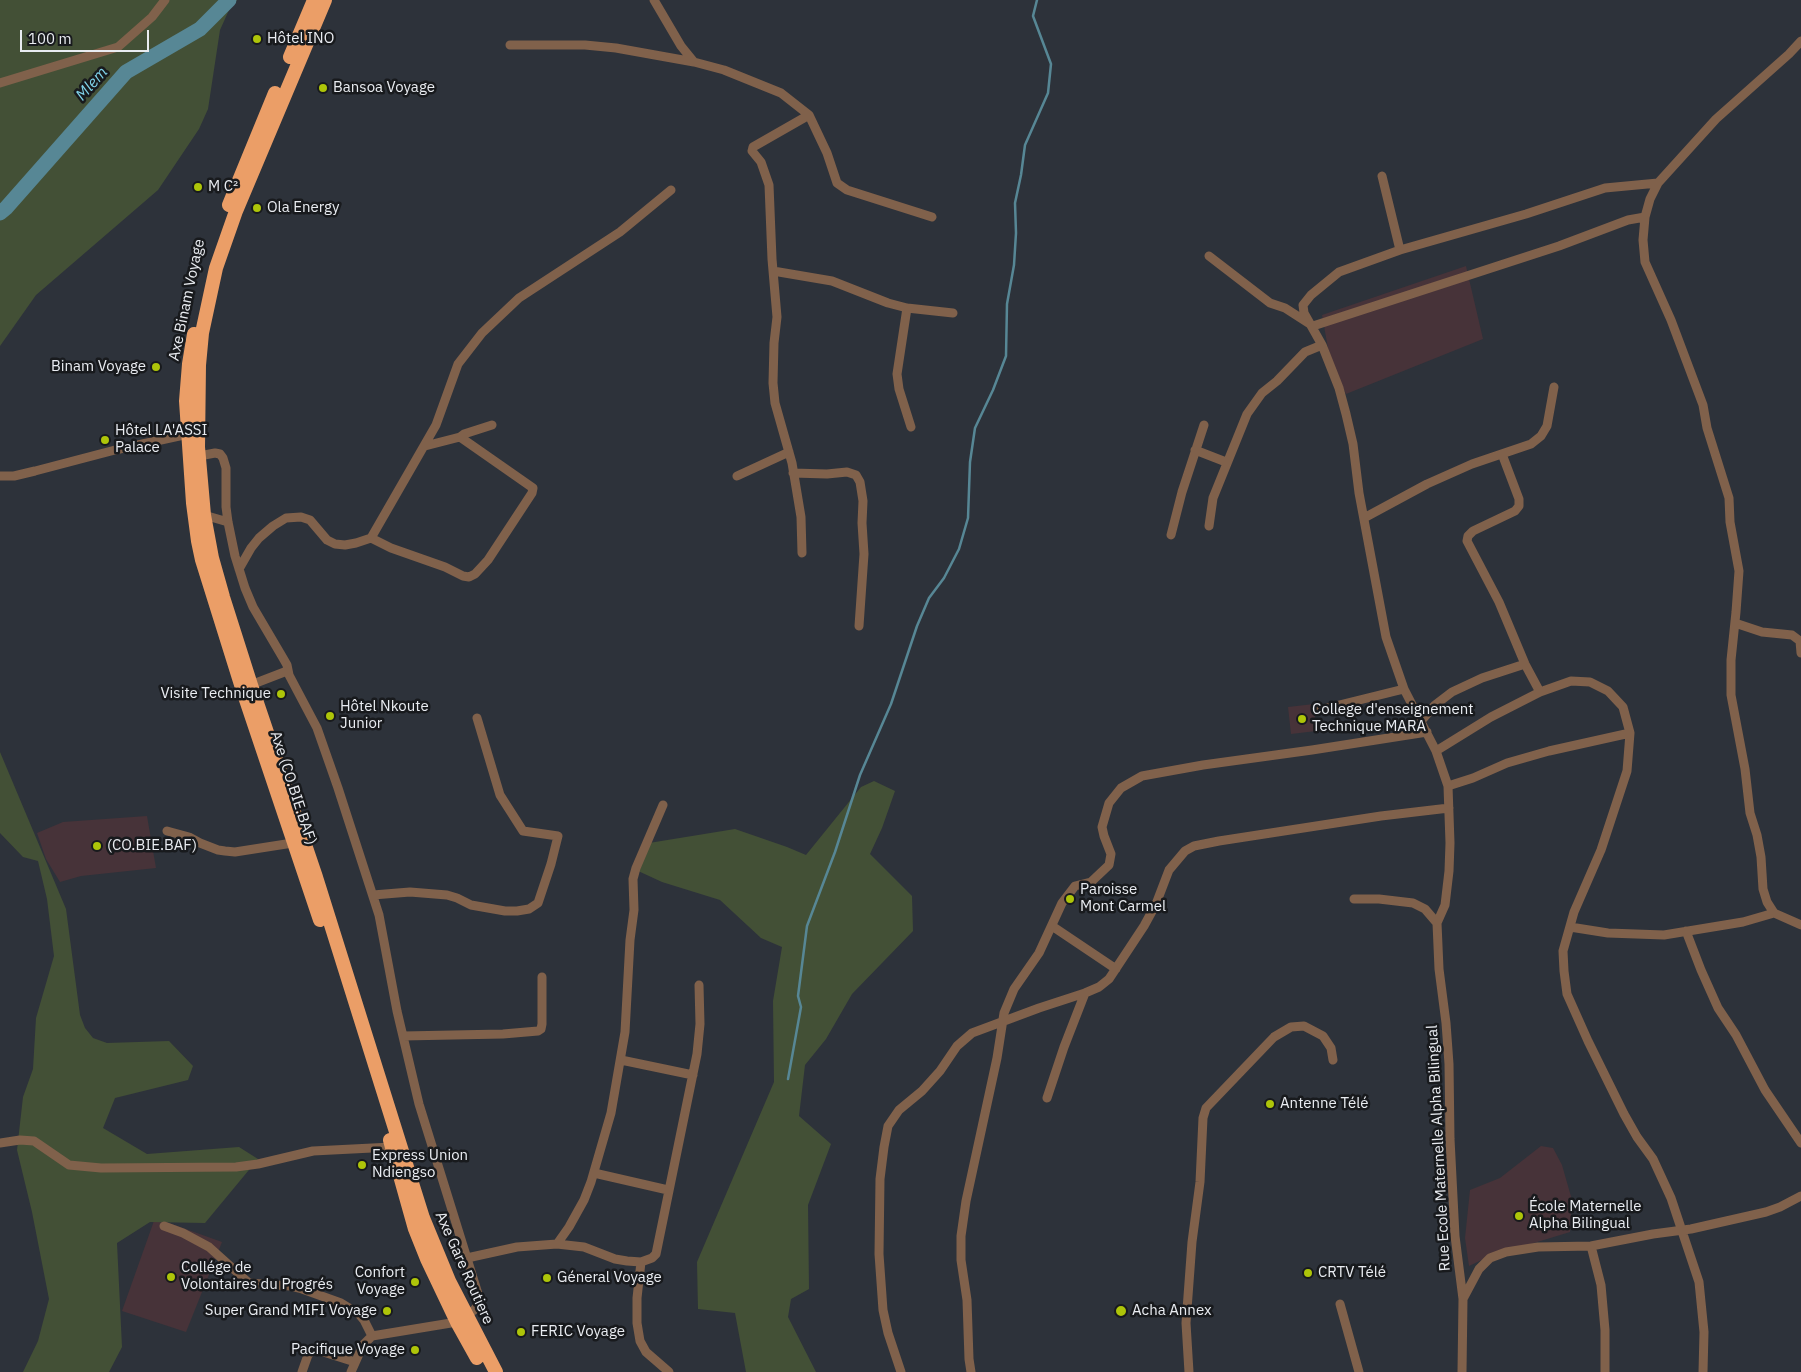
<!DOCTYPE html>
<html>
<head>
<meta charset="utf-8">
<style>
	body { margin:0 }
	#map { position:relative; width:1801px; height:1372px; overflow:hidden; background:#2d323a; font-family:"IBM Plex Sans",sans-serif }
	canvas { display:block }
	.scale { position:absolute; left:20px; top:30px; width:129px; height:22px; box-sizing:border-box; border:2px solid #e9ecf1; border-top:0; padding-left:6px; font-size:15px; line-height:18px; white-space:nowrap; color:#e9ecf1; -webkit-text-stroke:4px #181a1d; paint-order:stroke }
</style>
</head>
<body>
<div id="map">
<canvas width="1801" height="1372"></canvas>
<div class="scale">100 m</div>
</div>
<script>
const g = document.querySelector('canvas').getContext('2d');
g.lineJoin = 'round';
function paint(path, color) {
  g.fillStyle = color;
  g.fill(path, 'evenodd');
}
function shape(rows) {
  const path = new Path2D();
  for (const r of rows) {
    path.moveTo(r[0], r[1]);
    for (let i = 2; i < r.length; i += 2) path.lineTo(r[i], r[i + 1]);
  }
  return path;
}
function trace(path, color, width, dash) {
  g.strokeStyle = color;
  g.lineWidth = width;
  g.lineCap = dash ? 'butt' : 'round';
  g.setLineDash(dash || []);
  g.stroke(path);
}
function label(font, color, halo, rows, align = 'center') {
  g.font = font + ' "IBM Plex Sans",sans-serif';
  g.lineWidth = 5;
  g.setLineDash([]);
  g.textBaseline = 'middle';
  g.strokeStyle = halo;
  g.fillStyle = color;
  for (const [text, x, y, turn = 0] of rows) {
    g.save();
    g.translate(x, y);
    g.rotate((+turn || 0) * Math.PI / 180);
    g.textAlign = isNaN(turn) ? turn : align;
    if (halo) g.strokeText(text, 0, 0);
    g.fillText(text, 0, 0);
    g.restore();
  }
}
const education = shape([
	[1466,266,1483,339,1346,394,1330,359,1322,315],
	[1314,704,1316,731,1291,734,1288,707],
	[147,816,156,868,81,876,60,882,46,859,37,833,63,822],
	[1541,1146,1553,1148,1562,1165,1572,1200,1570,1232,1488,1257,1469,1266,1465,1238,1470,1190,1500,1178],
	[155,1218,222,1242,186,1332,122,1311]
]);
const green = shape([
	[0,0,237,0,229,10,220,30,208,109,199,129,158,190,36,295,0,346],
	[0,752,66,909,80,1015,85,1028,93,1038,107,1043,169,1041,193,1066,188,1080,115,1098,103,1128,147,1154,239,1147,258,1159,205,1223,150,1222,117,1243,122,1347,109,1372,23,1372,38,1341,49,1299,32,1212,17,1150,23,1097,33,1069,36,1018,54,956,47,899,38,861,23,857,0,833],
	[874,781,895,791,882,828,870,854,912,896,913,931,852,994,826,1039,805,1065,799,1116,831,1144,808,1205,809,1289,791,1299,788,1317,816,1372,746,1372,735,1313,698,1309,697,1262,774,1082,773,1001,782,947,761,938,720,900,662,882,636,870,649,843,735,829,787,847,806,855,861,787]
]);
const stream = shape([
	[788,1079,801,1007,798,996,807,926,835,852,860,775,891,704,917,626,929,598,944,578,959,549,968,518,970,462,975,428,993,390,1006,356,1007,304,1014,265,1016,233,1015,203,1021,175,1025,145,1048,93,1051,64,1033,16,1037,0]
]);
const river = shape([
	[0,213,6,208,126,72,200,29,229,0]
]);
const minor = shape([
	[654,0,681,46,694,62,724,70,781,93,809,115,827,153,837,183,847,190,932,217],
	[1801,41,1789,54,1716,119,1658,183,1650,199,1645,217,1643,240,1645,262,1671,320,1703,405,1707,428,1729,498,1730,522,1739,571,1736,612,1731,660,1731,695,1745,769,1750,813,1757,835,1761,857,1763,889,1767,902,1774,913,1801,925],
	[510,45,585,45,616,48,694,62],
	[0,83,118,47,152,17,165,0],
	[1382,176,1400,250],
	[1209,256,1270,303,1285,308,1313,326,1559,246,1628,220,1645,217],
	[773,271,832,281,888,303,907,308,953,313],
	[907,308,897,374,899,389,911,427],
	[425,446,460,437,464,434,492,425],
	[1195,450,1226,462],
	[1502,454,1519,499,1519,506,1515,511,1473,531,1468,536,1467,541,1499,602,1525,664,1540,692],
	[199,456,215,453,220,454,223,458,226,468,226,507,228,522,235,556,245,588,253,607,283,658,287,665,289,675,317,728,338,788,379,915,397,1011,419,1104,479,1297,478,1305,474,1310,457,1322,372,1336,363,1345,351,1372],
	[793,473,827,474,847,472,856,475,860,482,863,501,862,523,864,554,859,626],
	[0,476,14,476,35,471,115,450,193,433],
	[737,476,789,452],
	[204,515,228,522],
	[1364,518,1427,484,1472,464,1531,444,1541,436,1547,426,1554,387],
	[1209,526,1213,498,1247,414,1262,393,1277,381,1305,352,1322,345],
	[1171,535,1182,492,1204,425],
	[371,538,391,548,445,567,463,576,469,577,475,574,488,560,532,493,533,488,460,437],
	[802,553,801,517,792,463,775,403,773,383,774,343,777,317,772,259,769,185,761,162,752,151,753,147,809,115],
	[239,569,251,548,259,538,273,526,286,518,301,517,310,520,327,540,335,544,345,545,356,543,371,538,436,425,458,364,482,333,519,298,620,232,671,190],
	[1735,623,1762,632,1792,635,1800,641,1801,653],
	[248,686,287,671],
	[1319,710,1404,689],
	[1421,721,1435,705,1452,692,1482,678,1525,664],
	[1436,751,1491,717,1540,692,1571,681,1590,682,1608,691,1623,707,1630,733,1627,771,1601,850,1574,912,1563,951,1564,971,1567,994,1588,1041,1624,1114,1637,1137,1653,1159,1671,1198,1699,1282,1704,1332,1703,1372],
	[1448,786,1473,778,1507,763,1549,751,1630,733],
	[167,831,189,837,200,843,218,850,225,851,235,852,299,842],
	[373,895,410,892,447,895,457,898,471,905,505,911,517,911,529,909,538,903,551,864,558,836,523,831,500,795,477,718],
	[1354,899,1379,899,1413,903,1425,909,1437,923,1439,969,1446,1023,1449,1064,1450,1139,1455,1236,1463,1299],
	[1437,923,1445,905,1449,871,1450,843,1448,786,1436,751,1404,689,1386,637,1359,493,1353,444,1346,414,1339,388,1322,345,1304,313,1303,305,1311,295,1339,272,1400,250,1526,214,1605,188,1658,183],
	[1052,926,1116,969],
	[1570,927,1608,933,1664,935,1743,922,1774,913],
	[1686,931,1701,970,1718,1008,1736,1035,1765,1090,1801,1143],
	[403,1036,503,1034,538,1031,541,1029,542,1024,542,977],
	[621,1060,693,1075],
	[1047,1098,1064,1047,1085,993],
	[0,1143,20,1140,34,1141,69,1165,101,1168,236,1167,258,1164,313,1151,392,1147],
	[594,1173,668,1190],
	[164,1226,183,1233,209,1247,249,1283,290,1286,302,1289,341,1303,359,1314,364,1320,372,1336],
	[557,1244,569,1227,584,1200,591,1182,611,1113,625,1032,630,940,634,910,633,879,636,868,663,805],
	[1591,1246,1601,1285,1605,1330,1605,1372],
	[467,1258,517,1247,557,1244,584,1247,615,1259,627,1261,641,1262,652,1258,656,1254,697,1054,700,1024,699,985],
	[641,1262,637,1298,637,1323,640,1341,646,1352,669,1372],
	[1340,1304,1359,1372],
	[302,1372,308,1355,314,1349,355,1362],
	[901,1372,888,1333,883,1310,879,1254,880,1179,884,1147,888,1126,899,1110,922,1091,940,1071,957,1046,972,1033,1039,1008,1085,993,1099,987,1109,979,1144,926,1156,904,1169,870,1185,851,1194,846,1219,841,1381,816,1449,808],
	[971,1372,969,1359,967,1300,961,1260,961,1236,966,1201,997,1058,1004,1013,1014,989,1039,953,1062,903,1075,886,1091,882,1109,865,1111,854,1104,836,1102,827,1109,803,1121,788,1142,776,1203,765,1312,750,1427,732],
	[1189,1372,1186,1323,1192,1242,1200,1182,1203,1118,1206,1108,1274,1037,1291,1027,1304,1026,1323,1036,1331,1048,1333,1060],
	[1462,1372,1463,1299,1479,1269,1490,1258,1506,1252,1538,1247,1591,1246,1653,1234,1691,1229,1766,1212,1780,1207,1801,1196]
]);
const highway = shape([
	[325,0,236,211,216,268,202,333,199,365,198,447,204,515,212,558,223,597,251,685,316,877,423,1218,449,1281,496,1372],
	[290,57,314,0],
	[229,205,275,93],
	[194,334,189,364,186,401,193,503,198,541,202,560,242,688,320,920],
	[390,1140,415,1229,427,1259,457,1322,477,1358]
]);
const markers = [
	[257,39,5,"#aec509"],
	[323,88,5,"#aec509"],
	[198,187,5,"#aec509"],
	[257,208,5,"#aec509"],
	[156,367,5,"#aec509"],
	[105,440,5,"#aec509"],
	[281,694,5,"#aec509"],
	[330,716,5,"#aec509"],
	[1302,719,5,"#aec509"],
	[97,846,5,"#aec509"],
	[1070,899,5,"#aec509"],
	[1270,1104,5,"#aec509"],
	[362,1165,5,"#aec509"],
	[1519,1216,5,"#aec509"],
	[1308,1273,5,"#aec509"],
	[171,1277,5,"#aec509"],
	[547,1278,5,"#aec509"],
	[415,1282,5,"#aec509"],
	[387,1311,5,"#aec509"],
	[1121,1311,6,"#aec509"],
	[521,1332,5,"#aec509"],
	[415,1350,5,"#aec509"]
];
const poiNames = [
	["Hôtel INO",267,39],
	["Bansoa Voyage",333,88],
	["M C²",208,187],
	["Ola Energy",267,208],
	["Binam Voyage",146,367,"right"],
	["Hôtel LA'ASSI",115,431],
	["Palace",115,448],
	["Visite Technique",271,694,"right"],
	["Hôtel Nkoute",340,707],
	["Junior",340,724],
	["College d'enseignement",1312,710],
	["Technique MARA",1312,727],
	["(CO.BIE.BAF)",107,846],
	["Paroisse",1080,890],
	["Mont Carmel",1080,907],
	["Antenne Télé",1280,1104],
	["Express Union",372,1156],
	["Ndiengso",372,1173],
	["École Maternelle",1529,1207],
	["Alpha Bilingual",1529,1224],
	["Collége de",181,1268],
	["Volontaires du Progrés",181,1285],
	["Confort",405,1273,"right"],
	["Voyage",405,1290,"right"],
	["CRTV Télé",1318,1273],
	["Géneral Voyage",557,1278],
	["Super Grand MIFI Voyage",377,1311,"right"],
	["Acha Annex",1132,1311],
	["FERIC Voyage",531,1332],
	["Pacifique Voyage",405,1350,"right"]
];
const streetNames = [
	["Axe Binam Voyage",187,300,-78],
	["Axe (CO.BIE.BAF)",293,788,72],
	["Rue Ecole Maternelle Alpha Bilingual",1439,1148,-93],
	["Axe Gare Routiere",464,1268,66]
];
const waterNames = [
	["Mlem",92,84,-48]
];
paint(education, '#473339');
paint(green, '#435036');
trace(stream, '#578795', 2.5);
trace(river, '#578795', 15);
trace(minor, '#80614b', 9);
trace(highway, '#eb9e67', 14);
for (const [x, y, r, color] of markers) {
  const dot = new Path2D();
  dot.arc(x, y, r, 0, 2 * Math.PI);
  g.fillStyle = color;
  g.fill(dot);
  trace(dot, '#181a1d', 2);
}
label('15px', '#e9ecf1', '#181a1d', poiNames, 'left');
label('15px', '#e9ecf1', '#181a1d', streetNames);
label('italic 16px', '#7fd1e8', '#181a1d', waterNames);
</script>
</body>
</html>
